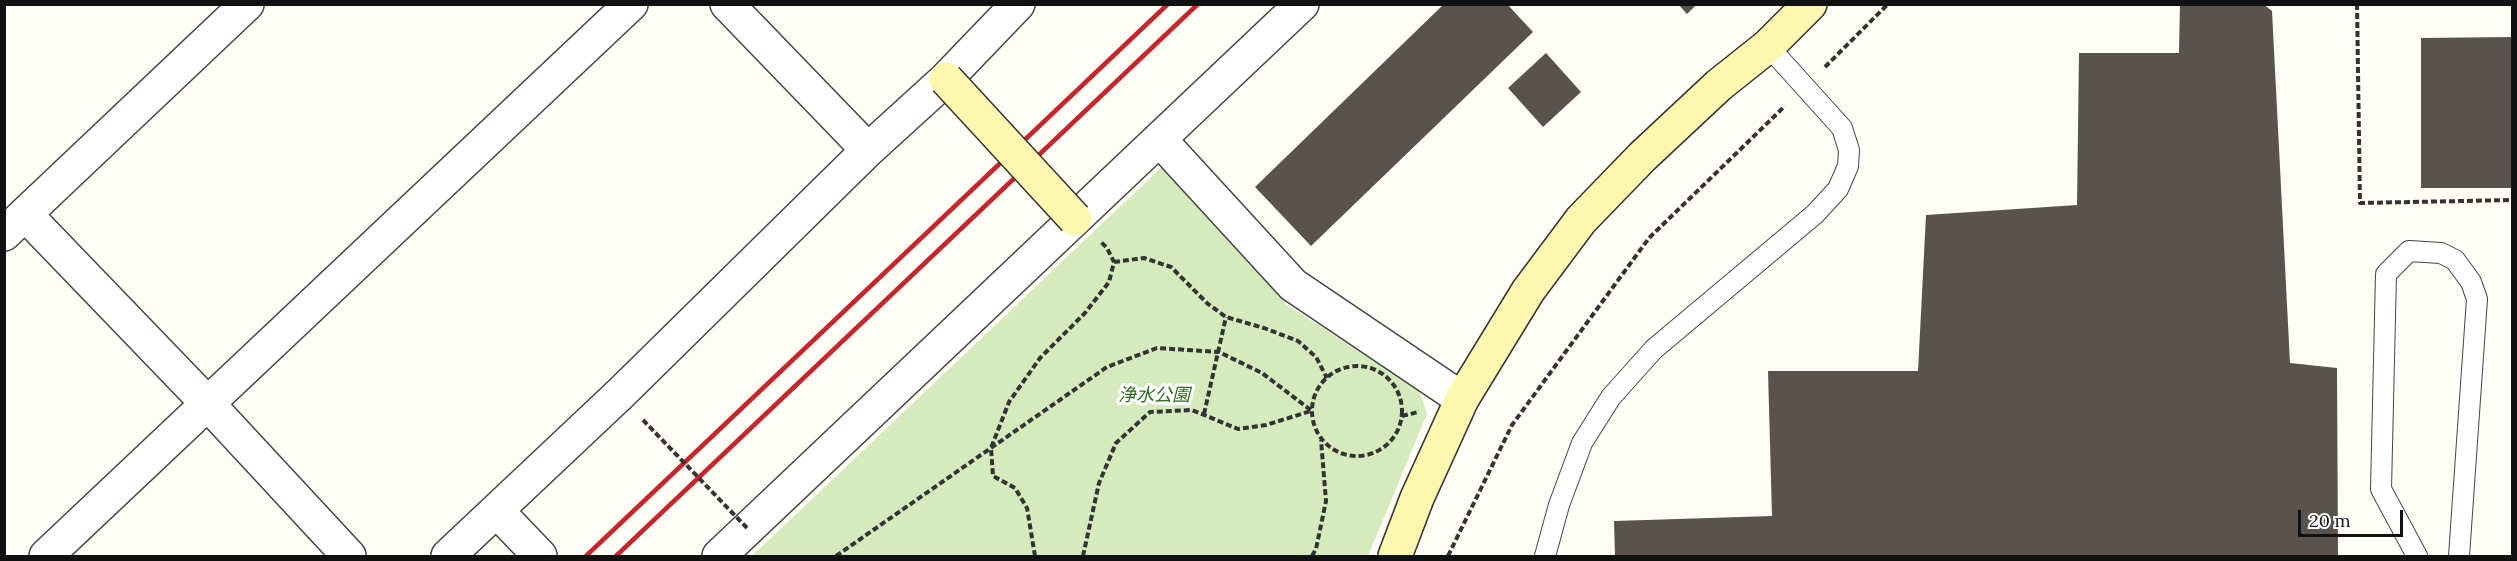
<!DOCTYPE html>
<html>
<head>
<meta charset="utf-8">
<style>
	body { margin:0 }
	#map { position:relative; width:2517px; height:561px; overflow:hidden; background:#fffdf5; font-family:Lora,serif }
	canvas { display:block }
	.frame { position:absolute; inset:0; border:6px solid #111; pointer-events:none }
	.scale { position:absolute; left:2298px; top:510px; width:105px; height:27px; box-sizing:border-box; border:3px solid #111; border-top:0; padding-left:8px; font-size:18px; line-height:21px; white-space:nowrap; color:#111; -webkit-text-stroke:4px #fff; paint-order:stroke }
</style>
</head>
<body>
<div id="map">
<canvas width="2517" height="561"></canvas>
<div class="frame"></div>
<div class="scale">20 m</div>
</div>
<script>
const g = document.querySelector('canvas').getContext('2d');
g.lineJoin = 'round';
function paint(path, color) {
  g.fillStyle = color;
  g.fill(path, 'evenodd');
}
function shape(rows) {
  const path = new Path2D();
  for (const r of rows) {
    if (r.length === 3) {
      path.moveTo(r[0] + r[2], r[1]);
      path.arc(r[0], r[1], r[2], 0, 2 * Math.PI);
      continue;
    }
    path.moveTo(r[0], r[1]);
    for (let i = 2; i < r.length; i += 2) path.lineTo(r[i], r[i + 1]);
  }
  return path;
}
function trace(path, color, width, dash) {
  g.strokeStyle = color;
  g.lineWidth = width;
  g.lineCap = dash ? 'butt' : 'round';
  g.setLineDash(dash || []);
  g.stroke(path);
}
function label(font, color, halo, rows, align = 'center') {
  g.font = font + ' Lora,"Noto Sans JP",serif';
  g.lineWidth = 6;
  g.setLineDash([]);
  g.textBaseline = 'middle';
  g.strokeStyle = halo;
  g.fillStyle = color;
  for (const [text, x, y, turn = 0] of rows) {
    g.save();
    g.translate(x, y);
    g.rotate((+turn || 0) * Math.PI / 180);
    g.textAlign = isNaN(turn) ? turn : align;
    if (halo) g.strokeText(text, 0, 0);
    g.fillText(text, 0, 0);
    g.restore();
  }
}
const green = shape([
	[1165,164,1287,305,1419,390,1427,414,1368,556,752,556]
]);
const building = shape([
	[1444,4,1507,4,1533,32,1311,246,1255,187],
	[1678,4,1697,4,1687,14],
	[2180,4,2263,4,2272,11,2290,363,2337,368,2338,556,1615,556,1614,521,1772,516,1768,371,1918,371,1926,215,2077,205,2079,53,2179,53],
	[2512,37,2512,188,2421,188,2421,38],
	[1546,53,1581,92,1543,127,1508,88]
]);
const path = shape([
	[2357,4,2360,203,2512,200],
	[1825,67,1888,4],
	[1114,262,1144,258,1171,267,1208,304,1226,317,1264,328,1298,341,1316,357,1327,378],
	[1357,411,45],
	[1204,414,1226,317],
	[1402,416,1418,412],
	[836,556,1107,367,1157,348,1219,352,1262,373,1312,411],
	[1035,556,1027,508,1015,488,993,476,991,448,1009,402,1040,358,1085,313,1109,282,1114,262,1107,248,1101,242],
	[1083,556,1099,483,1116,443,1150,412,1192,410,1238,429,1266,425,1311,411],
	[1312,556,1316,549,1326,501,1321,440],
	[1448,556,1512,425,1649,238,1785,106]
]);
const lane = shape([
	[1545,556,1559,505,1582,443,1611,397,1654,349,1815,214,1838,189,1848,166,1849,150,1842,128,1768,46],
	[2417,556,2381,489,2386,274,2409,251,2441,253,2455,260,2471,282,2477,299,2459,556]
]);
const street = shape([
	[727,4,868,150],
	[1160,140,1293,285,1462,399],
	[25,214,208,404,349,556],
	[4,234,247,4],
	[497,511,540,556],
	[46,556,631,4],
	[448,556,621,393,868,150,946,79,1018,4],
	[719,556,1302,4]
]);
const secondary = shape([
	[1395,556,1417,498,1462,399,1528,291,1581,220,1642,157,1719,85,1768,46,1810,4]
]);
const rail = shape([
	[586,556,1168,4],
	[616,556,1198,4]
]);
const pathBridge = shape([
	[643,420,747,528]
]);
const secondaryBridge = shape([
	[946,79,1075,219]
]);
const parkNames = [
	["浄水公園",1154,396]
];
paint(green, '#d5ebbd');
paint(building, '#5a524d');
trace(lane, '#444', 22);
trace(street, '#444', 36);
trace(secondary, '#333', 36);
trace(path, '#333', 4, [6, 3]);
trace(lane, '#fff', 20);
trace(street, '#fff', 33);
trace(secondary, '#fff6b0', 33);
trace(rail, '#c4262e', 4.5);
trace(secondaryBridge, '#333', 36, []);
trace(pathBridge, '#333', 4, [6, 3]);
trace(secondaryBridge, '#fff6b0', 33);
label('italic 18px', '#2f6b1f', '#fff', parkNames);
</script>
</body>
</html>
